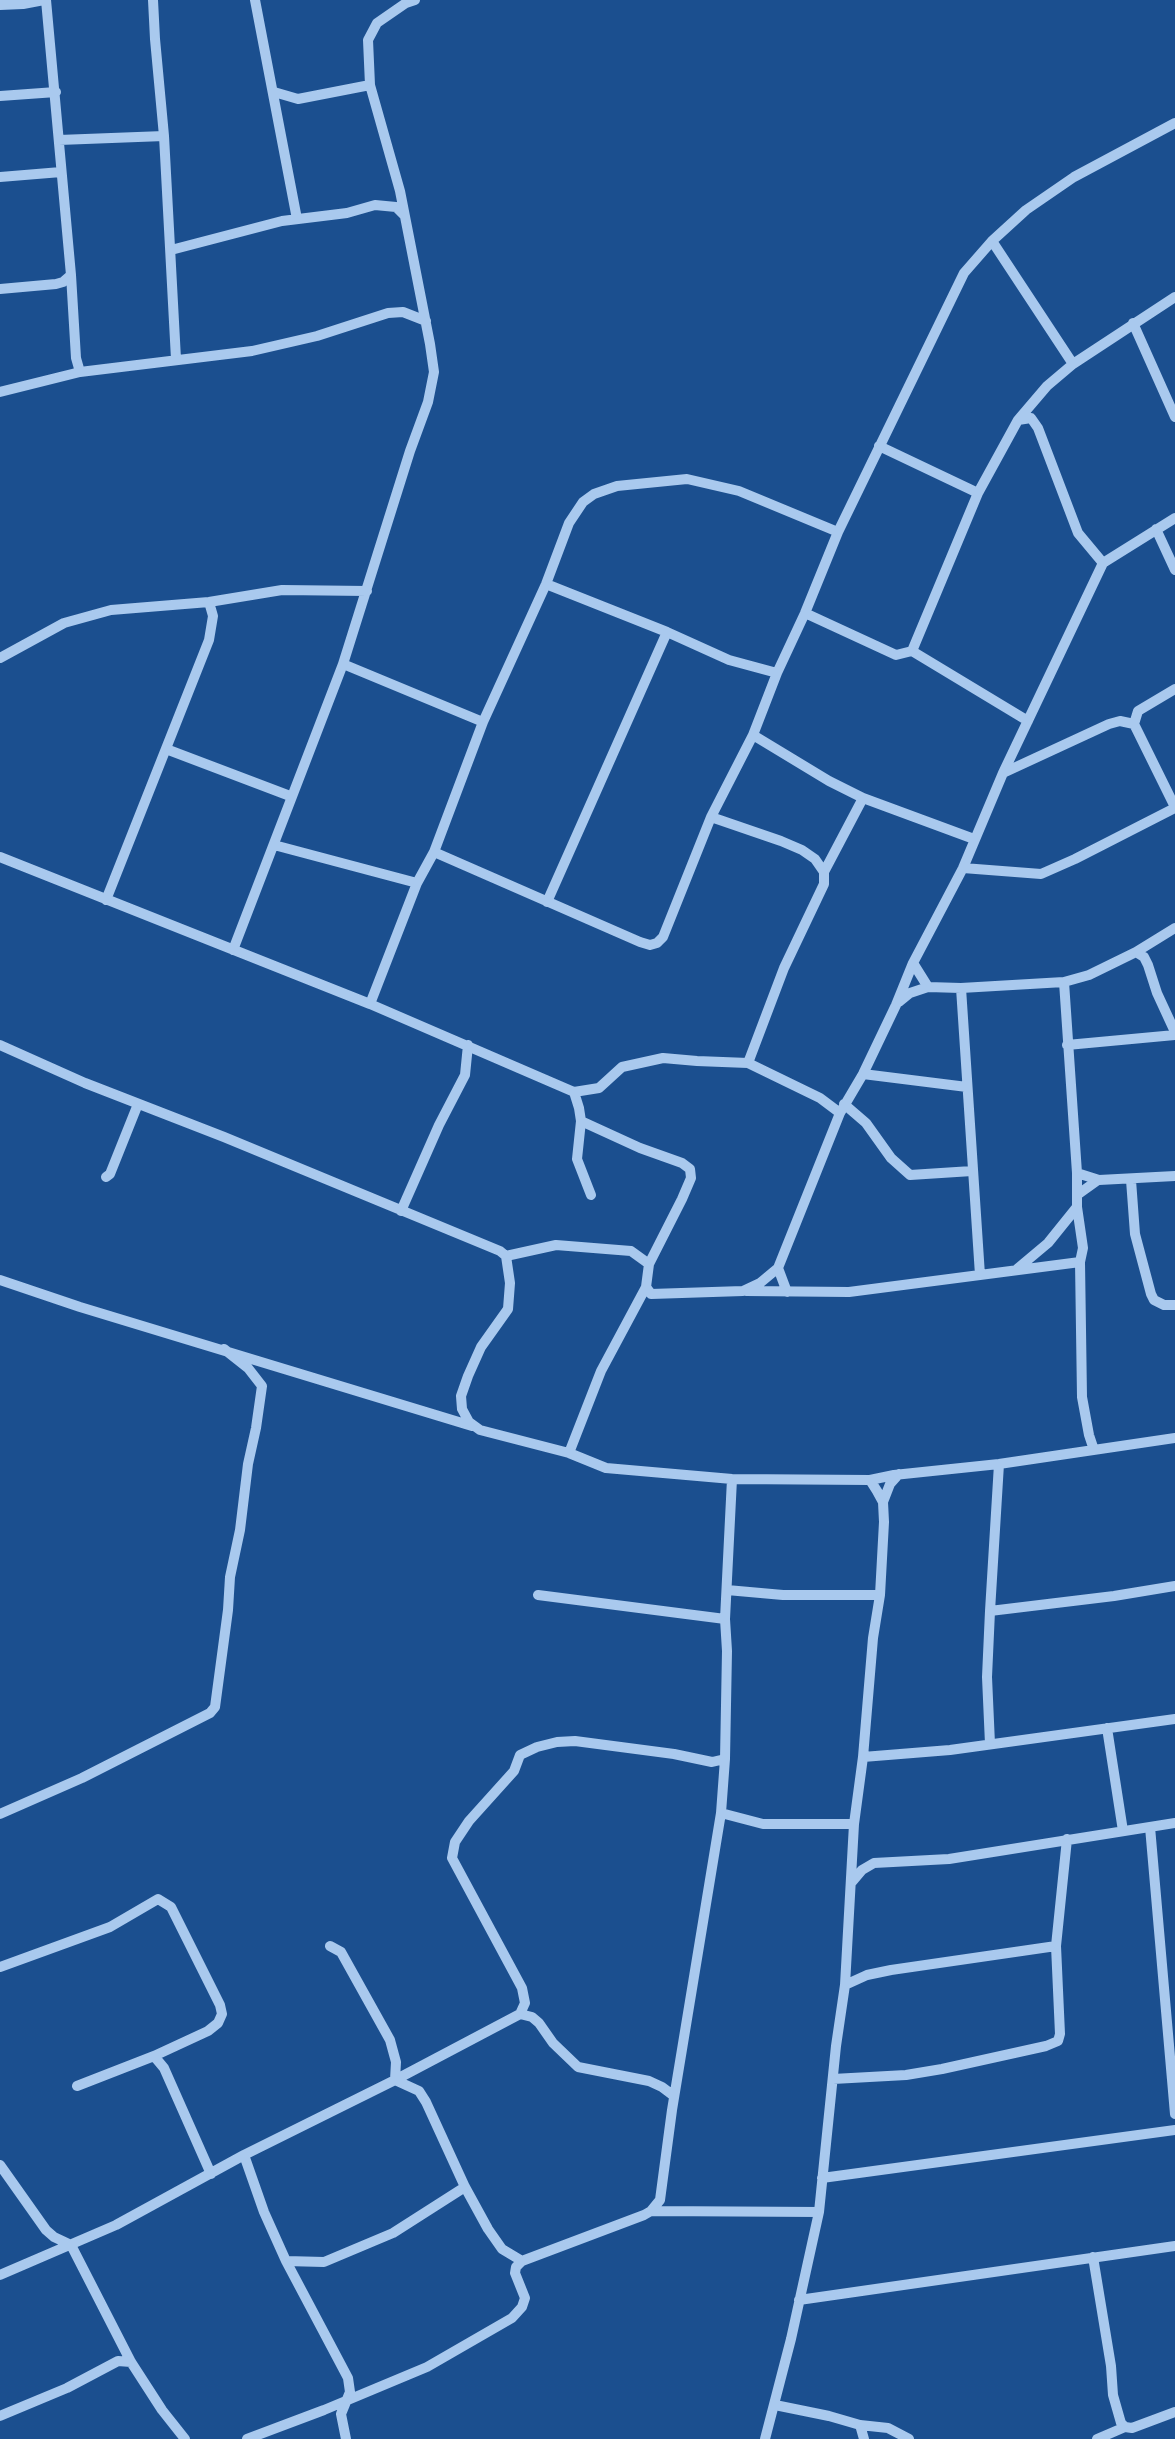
<!DOCTYPE html>
<html>
<head>
<meta charset="utf-8">
<style>
	body { margin:0 }
	canvas { display:block; background:#1b4f8f }
</style>
</head>
<body>
<canvas width="1175" height="2439"></canvas>
<script>
const g = document.querySelector('canvas').getContext('2d');
g.lineJoin = 'round';
function shape(rows) {
  const path = new Path2D();
  for (const r of rows) {
    path.moveTo(r[0], r[1]);
    for (let i = 2; i < r.length; i += 2) path.lineTo(r[i], r[i + 1]);
  }
  return path;
}
function trace(path, color, width, dash) {
  g.strokeStyle = color;
  g.lineWidth = width;
  g.lineCap = dash ? 'butt' : 'round';
  g.setLineDash(dash || []);
  g.stroke(path);
}
const minor = shape([
	[46,0,71,275,76,358,80,372],
	[153,0,155,39,164,136,176,359],
	[255,0,297,219],
	[0,5,23,4,44,0],
	[274,92,298,99,370,85],
	[0,96,56,92],
	[59,140,164,136],
	[0,177,61,172],
	[992,241,1073,364],
	[171,250,282,221,347,213,375,205,396,207,404,215],
	[0,289,56,284,63,282,71,275],
	[1133,323,1175,417],
	[0,392,80,372,252,351,317,336,388,313,403,312,426,321],
	[1018,420,1031,418,1038,428,1078,533,1103,563],
	[879,446,978,493],
	[1156,529,1175,570],
	[546,584,667,632,729,660,777,673],
	[805,613,896,655,912,651,978,493,1018,420,1047,386,1073,364,1175,297],
	[912,651,1028,721],
	[0,658,64,623,111,610,209,602,282,590,367,591],
	[343,664,483,722],
	[1175,689,1138,711,1134,724,1175,807],
	[753,735,829,781,863,798,974,839],
	[166,749,290,796],
	[1003,773,1109,724,1120,721,1134,724],
	[711,817,781,841,802,850,815,859,824,872,824,884,784,968,748,1063],
	[274,845,417,883],
	[434,852,640,942,650,945,657,943,663,937,711,817,753,735,777,673,805,613,838,532,964,273,992,241,1026,210,1074,177,1175,123],
	[0,857,370,1004,574,1092,599,1088,622,1067,663,1058,697,1061,748,1063,820,1098,840,1113],
	[963,868,1041,874,1075,859,1175,808],
	[824,872,863,798],
	[106,900,209,640,213,616,209,602],
	[547,902,667,632],
	[233,950,343,664,410,451,428,402,434,372,430,344,400,191,370,85,368,40,377,23,406,3,415,0],
	[1136,952,1144,957,1148,965,1157,993,1175,1032],
	[913,963,928,987],
	[1064,982,1077,1173,1077,1207,1083,1248,1080,1262,1082,1397,1089,1435,1094,1450],
	[961,988,980,1275],
	[899,1002,910,993,928,987,961,988,1064,982,1089,975,1136,952,1175,928],
	[370,1004,417,883,434,852,483,722,546,584,569,523,583,502,594,494,617,486,687,479,739,491,838,532],
	[0,1045,85,1083,224,1137,500,1251,506,1256,510,1283,508,1309,481,1347,468,1376,461,1396,462,1409,469,1422,480,1430,569,1453,606,1468,732,1479,870,1480,877,1491,883,1502,884,1522,880,1595,873,1638,863,1757,854,1824,845,1985,836,2046,819,2212,791,2339,765,2439],
	[1067,1045,1175,1035],
	[863,1074,967,1087],
	[574,1092,579,1108,581,1121,577,1159,591,1195],
	[844,1104,866,1123,891,1158,910,1175,972,1171],
	[581,1121,640,1148,682,1163,690,1169,691,1178,682,1199,649,1264,646,1287,651,1294,743,1291,760,1283,778,1268,840,1113,863,1074,896,1005,913,963,963,868,1003,773,1103,563,1175,518],
	[1077,1173,1099,1180,1175,1176],
	[106,1177,110,1174,138,1104],
	[1131,1180,1135,1234,1151,1294,1154,1300,1164,1305,1175,1305],
	[1077,1195,1098,1180],
	[401,1211,439,1125,465,1075,468,1045],
	[506,1256,556,1245,631,1251,649,1264],
	[778,1268,787,1292],
	[1017,1269,1048,1243,1077,1207],
	[0,1280,80,1307,472,1426],
	[746,1291,849,1292,1080,1262],
	[569,1453,601,1371,646,1287],
	[870,1480,894,1475,999,1464,1175,1438],
	[883,1502,890,1484,899,1474],
	[727,1590,783,1595,880,1595],
	[538,1595,725,1619],
	[990,1611,999,1464],
	[1107,1728,1123,1831],
	[990,1744,987,1677,990,1611,1114,1596,1175,1586],
	[863,1757,950,1750,1175,1719],
	[721,1813,763,1824,854,1824],
	[0,1814,82,1778,210,1713,215,1707,228,1610,230,1577,240,1530,248,1464,256,1428,262,1386,248,1368,224,1349],
	[1150,1827,1175,2114],
	[851,1883,862,1870,874,1863,949,1859,1175,1823],
	[330,1946,341,1952,390,2040,396,2062,395,2080,419,2091,426,2102,465,2187,488,2229,502,2249,522,2261],
	[0,1967,110,1927,158,1899,171,1907,220,2005,222,2014,218,2023,208,2031,154,2056,77,2086],
	[845,1985,867,1975,891,1970,1056,1946],
	[520,2014,532,2017,539,2023,553,2043,578,2067,649,2081,662,2087,674,2096],
	[154,2056,164,2068,211,2174],
	[833,2079,906,2075,942,2069,1046,2046,1058,2041,1060,2034,1056,1946,1067,1839],
	[244,2155,264,2212,286,2261,348,2378,350,2392,341,2414,346,2439],
	[0,2165,46,2230,54,2237,71,2245,131,2362,162,2410,185,2439],
	[822,2178,1175,2130],
	[651,2211,819,2212],
	[1093,2257,1111,2366,1113,2395,1121,2423,1125,2427,1132,2428,1175,2412],
	[286,2261,324,2262,393,2233,465,2187],
	[0,2275,116,2225,244,2155,395,2080,520,2014,525,2003,522,1988,452,1858,455,1842,469,1821,514,1771,520,1755,537,1747,557,1742,575,1741,674,1754,712,1762,725,1759],
	[799,2300,1175,2246],
	[775,2405,829,2416,860,2425,888,2428,909,2439],
	[0,2416,67,2388,118,2361,131,2362],
	[860,2425,864,2439],
	[247,2439,324,2410,427,2367,512,2318,522,2307,525,2298,515,2273,516,2267,522,2261,644,2215,651,2211,660,2200,672,2110,721,1813,725,1759,727,1651,725,1619,732,1479],
	[1097,2439,1125,2427]
]);
trace(minor, '#a9c9ee', 10);
</script>
</body>
</html>
